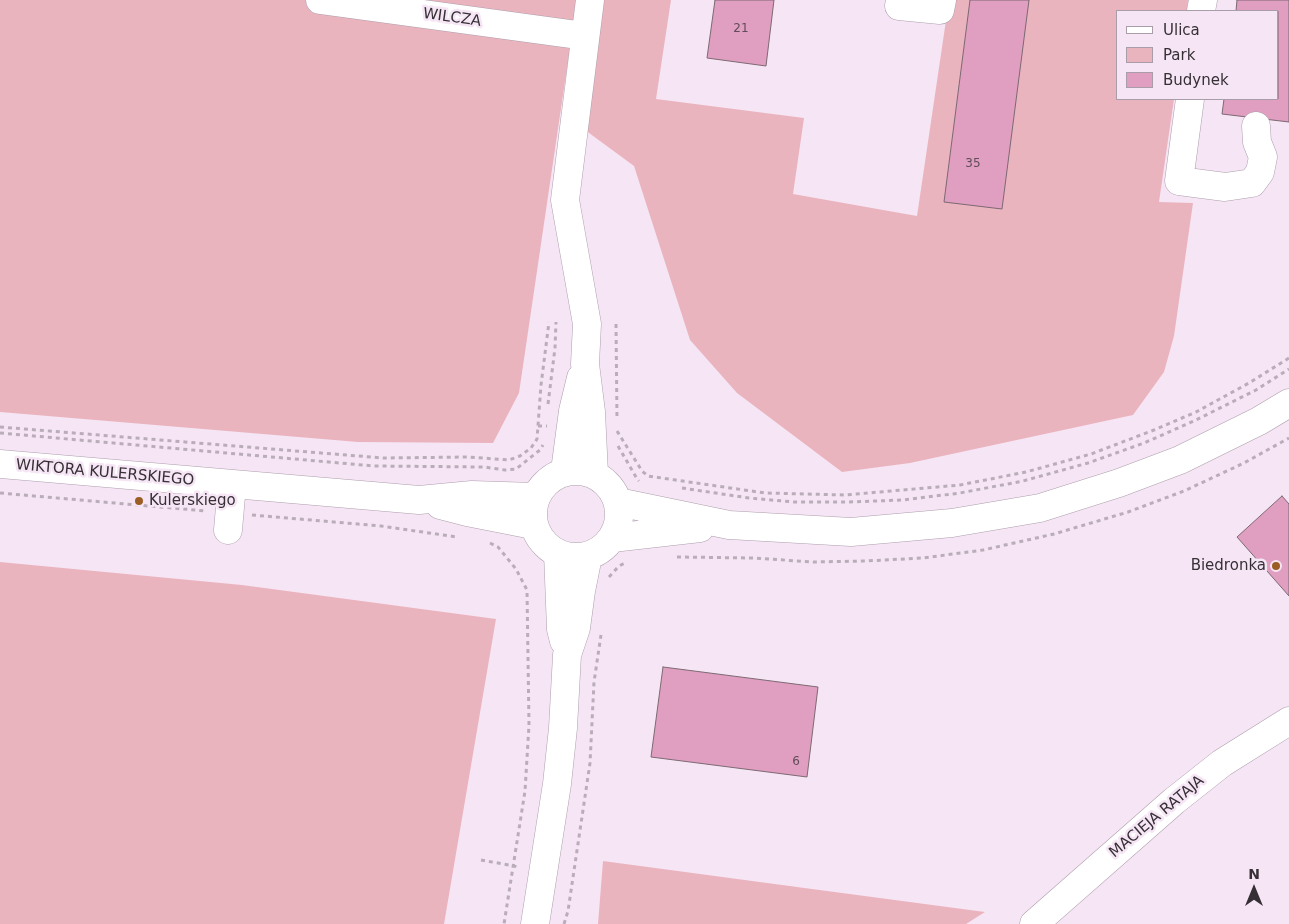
<!DOCTYPE html>
<html>
<head>
<meta charset="utf-8">
<style>
	body { margin:0 }
	#map { position:relative; width:1289px; height:924px; overflow:hidden; background:#f6e6f5; font-family:"DejaVu Sans",sans-serif }
	canvas { display:block }
	.legend { position:absolute; left:1116px; top:10px; width:162px; height:90px; box-sizing:border-box; background:#f6e6f5; border:1px solid #a99da9; margin:0; padding:6px 9px; list-style:none; font-size:15px; color:#363036 }
	.legend li { display:flex; align-items:center; gap:10px; height:25px }
	.legend b { width:25px; border:1px solid #a99da9 }
	.north { position:absolute; left:1229px; top:864px; width:50px; height:50px; -webkit-text-stroke:4px #f6e6f5; paint-order:stroke; rotate:0deg; font-size:14px; font-weight:700; line-height:20px; text-align:center; color:#363036 }
	.north::after { content:''; display:block; margin:auto; width:18px; height:22px; background:#363036; clip-path:polygon(50% 0,100% 100%,50% 72%,0 100%) }
</style>
</head>
<body>
<div id="map">
<canvas width="1289" height="924"></canvas>
<ul class="legend">
<li><b style="height:6px;background:#fff"></b>Ulica</li>
<li><b style="height:14px;background:#eab4bf"></b>Park</li>
<li><b style="height:14px;background:#e09ec0"></b>Budynek</li>
</ul>
<div class="north">N</div>
</div>
<script>
const g = document.querySelector('canvas').getContext('2d');
g.lineJoin = 'round';
function paint(path, color) {
  g.fillStyle = color;
  g.fill(path, 'evenodd');
}
function shape(rows) {
  const path = new Path2D();
  for (const r of rows) {
    if (r.length === 3) {
      path.moveTo(r[0] + r[2], r[1]);
      path.arc(r[0], r[1], r[2], 0, 2 * Math.PI);
      continue;
    }
    path.moveTo(r[0], r[1]);
    for (let i = 2; i < r.length; i += 2) path.lineTo(r[i], r[i + 1]);
  }
  return path;
}
function trace(path, color, width, dash) {
  g.strokeStyle = color;
  g.lineWidth = width;
  g.lineCap = dash ? 'butt' : 'round';
  g.setLineDash(dash || []);
  g.stroke(path);
}
function label(font, color, halo, rows, align = 'center') {
  g.font = font + ' "DejaVu Sans",sans-serif';
  g.lineWidth = 5;
  g.setLineDash([]);
  g.textBaseline = 'middle';
  g.strokeStyle = halo;
  g.fillStyle = color;
  for (const [text, x, y, turn = 0] of rows) {
    g.save();
    g.translate(x, y);
    g.rotate((+turn || 0) * Math.PI / 180);
    g.textAlign = isNaN(turn) ? turn : align;
    if (halo) g.strokeText(text, 0, 0);
    g.fillText(text, 0, 0);
    g.restore();
  }
}
const green = shape([
	[0,0,577,0,519,393,493,443,358,442,0,412],
	[600,0,671,0,656,99,804,118,793,194,917,216,949,0,1188,0,1187,11,1118,11,1118,99,1174,99,1159,202,1193,203,1174,336,1164,372,1133,415,910,463,842,472,737,393,690,340,634,166,585,130],
	[0,562,242,585,496,619,444,924,0,924],
	[603,861,797,887,985,912,966,924,598,924]
]);
const building = shape([
	[715,0,774,0,766,66,707,58,715,0],
	[970,0,1029,0,1002,209,944,202,970,0],
	[1237,0,1289,0,1289,122,1222,114,1224,99,1278,99,1278,11,1236,11,1237,0],
	[1282,496,1289,504,1289,596,1237,537,1282,496],
	[663,667,818,687,807,777,651,757,663,667]
]);
const path = shape([
	[616,324,617,420],
	[548,404,555,348,556,322],
	[538,426,547,426],
	[0,427,383,458,468,457,509,460,520,456,531,448,537,439,541,385,549,322],
	[617,431,642,471,648,476,765,493,845,495,960,485,1026,472,1091,454,1154,430,1196,412,1249,383,1289,358],
	[0,433,374,466,484,467,505,470,516,469,540,450,543,445],
	[618,446,636,477,639,481],
	[682,488,749,498,794,502,849,502,903,500,960,493,1023,481,1088,463,1144,443,1196,420,1256,390,1289,369],
	[0,493,206,511],
	[252,515,381,526,457,537],
	[490,543,498,547,516,569,527,590,529,725,525,791,504,924],
	[677,557,753,558,813,562,865,561,923,558,983,550,1054,534,1128,512,1184,491,1244,463,1289,438],
	[609,577,619,566,627,562],
	[481,860,520,867],
	[564,924,568,911,590,763,594,682,601,635]
]);
const minor = shape([
	[320,0,585,36],
	[590,0,565,200,587,324,585,364,591,412,594,474],
	[900,0,899,6,940,10,942,0],
	[1201,11,1203,0],
	[1190,99,1179,181,1225,187,1252,183,1260,172,1263,157,1257,142,1256,126],
	[0,464,419,500,472,495,535,497],
	[576,514,43],
	[565,471,573,411,581,378],
	[618,502,729,525,851,532,952,523,1040,508,1119,483,1180,460,1259,421,1289,403],
	[440,505,467,512,533,525],
	[228,530,232,484],
	[612,538,700,528],
	[558,553,561,629,564,641],
	[535,924,557,784,563,728,567,655,576,628,581,591,588,556],
	[1034,924,1174,801,1222,763,1289,721]
]);
const markers = [
	[139,501,5,"#9b5d23"],
	[1276,566,5,"#9b5d23"]
];
const numberNames = [
	["21",741,29],
	["35",973,164],
	["6",796,762]
];
const streetNames = [
	["WILCZA",452,18,8],
	["WIKTORA KULERSKIEGO",105,473,5],
	["MACIEJA RATAJA",1157,817,-40]
];
const poiNames = [
	["Kulerskiego",149,501],
	["Biedronka",1266,566,"right"]
];
paint(green, '#eab4bf');
paint(building, '#e09ec0');
trace(building, '#7c6972', 1);
trace(minor, '#ad9eac', 29);
trace(path, '#baadb9', 3, [4, 4]);
trace(minor, '#fff', 28);
for (const [x, y, r, color] of markers) {
  const dot = new Path2D();
  dot.arc(x, y, r, 0, 2 * Math.PI);
  g.fillStyle = color;
  g.fill(dot);
  trace(dot, '#f6e6f5', 2);
}
label('12px', '#604c58', null, numberNames);
label('15px', '#363036', '#f6e6f5', streetNames);
label('15px', '#363036', '#f6e6f5', poiNames, 'left');
</script>
</body>
</html>
